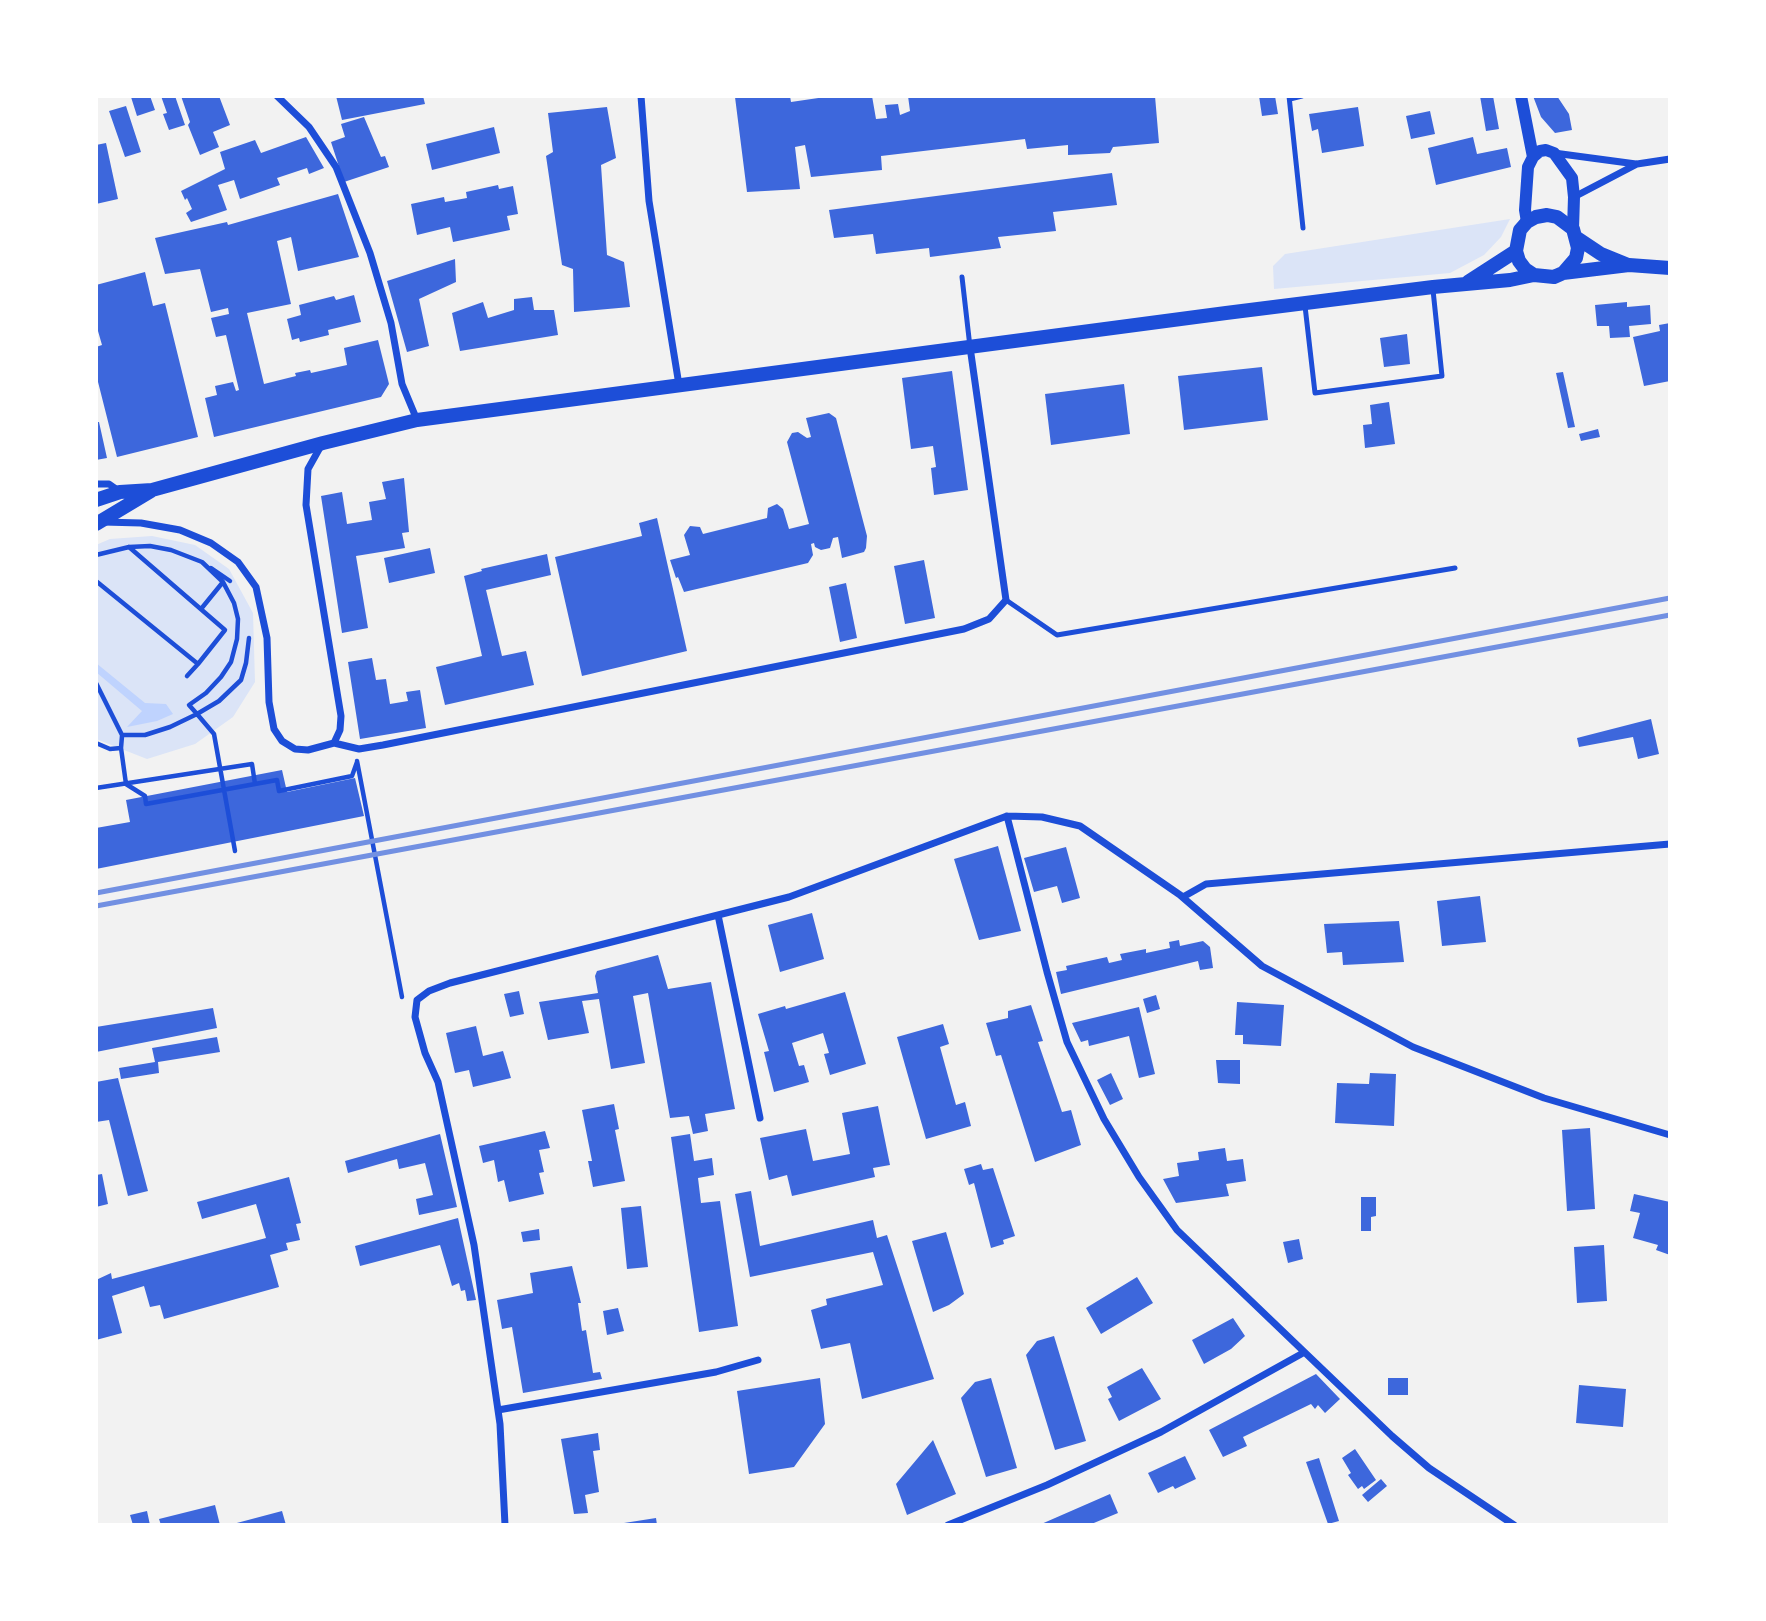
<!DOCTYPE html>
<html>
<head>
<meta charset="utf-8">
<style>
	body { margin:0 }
	#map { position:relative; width:1766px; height:1621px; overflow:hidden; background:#f2f2f2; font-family:Overpass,sans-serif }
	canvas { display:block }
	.frame { position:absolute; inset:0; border:98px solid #fff; pointer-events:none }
</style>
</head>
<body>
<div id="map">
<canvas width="1766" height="1621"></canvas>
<div class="frame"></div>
</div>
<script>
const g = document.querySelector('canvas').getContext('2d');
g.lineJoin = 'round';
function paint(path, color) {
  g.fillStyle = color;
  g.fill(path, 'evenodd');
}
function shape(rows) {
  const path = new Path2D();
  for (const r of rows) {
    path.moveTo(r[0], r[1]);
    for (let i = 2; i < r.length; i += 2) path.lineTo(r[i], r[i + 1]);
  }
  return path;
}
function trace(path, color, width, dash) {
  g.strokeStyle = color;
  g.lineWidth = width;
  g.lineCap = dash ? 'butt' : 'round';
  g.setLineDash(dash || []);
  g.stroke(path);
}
const green = shape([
	[1510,219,1501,237,1484,255,1450,273,1274,289,1273,266,1285,254],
	[152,536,195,545,229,569,253,613,255,682,233,717,195,744,147,759,96,739,96,545,110,539]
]);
const water = shape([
	[96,663,145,703,166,704,173,714,157,721,127,727,142,711,96,672]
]);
const building = shape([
	[133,96,150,96,155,110,137,116,131,97],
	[161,96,175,96,185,125,169,130,163,114,167,113],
	[181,96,219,96,230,125,213,132,219,147,200,155,188,125,190,122],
	[336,96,423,96,425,104,342,120],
	[790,96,791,102,832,96,872,96,876,119,887,118,885,105,898,104,900,115,910,111,908,96,1155,96,1159,143,1113,147,1110,153,1068,155,1068,145,1027,149,1025,139,881,156,882,170,811,177,805,145,795,147,800,189,747,192,735,97],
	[1259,96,1275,96,1278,114,1262,116],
	[1480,96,1493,96,1499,129,1486,131],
	[1533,96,1557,96,1569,114,1572,130,1555,133,1541,117],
	[126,106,141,152,125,157,109,111],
	[607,107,616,158,601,165,607,255,624,262,630,307,574,312,573,269,562,265,546,156,553,152,548,113],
	[1358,107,1364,146,1322,153,1318,129,1312,131,1309,114],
	[1430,111,1435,134,1411,139,1406,116],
	[364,117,381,157,385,156,389,167,344,182,331,142,345,137,341,124],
	[494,127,500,153,432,170,426,144],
	[306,137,324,168,309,174,307,168,277,178,280,185,240,199,234,180,218,185,227,210,191,222,186,213,192,209,187,198,185,200,181,191,225,169,220,152,255,140,261,153],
	[1473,137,1477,154,1507,148,1511,167,1436,185,1428,148],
	[106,143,118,199,96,204,96,145],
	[1112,173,1117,205,1053,212,1056,231,998,237,1001,248,930,257,929,248,876,254,873,234,834,238,829,210],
	[498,185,499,189,513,186,518,214,507,216,510,230,453,242,450,227,417,235,411,204,444,197,445,202,467,198,466,192],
	[338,194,359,257,298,271,291,237,277,241,291,304,247,313,264,384,296,376,295,373,310,370,311,373,347,365,344,348,378,340,389,384,381,397,214,437,205,398,217,395,215,386,233,382,236,391,239,390,226,335,216,337,211,318,229,314,228,308,211,312,200,269,165,274,155,238,227,222,228,225],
	[455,259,456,282,419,299,429,346,407,352,387,281],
	[145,272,153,306,165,303,198,437,117,457,96,374,96,347,102,345,96,324,96,285],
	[354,295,361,322,328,330,329,335,300,342,299,338,292,340,287,319,301,315,299,305,334,296,336,300],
	[532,297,534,310,554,310,558,335,460,351,452,313,483,302,488,318,514,310,514,299],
	[1627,302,1627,307,1650,305,1651,324,1629,326,1630,337,1610,338,1609,326,1597,326,1595,305],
	[1670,323,1670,381,1644,386,1633,337,1660,331,1659,325],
	[1407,334,1410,364,1384,367,1380,338],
	[1262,367,1268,420,1184,430,1178,376],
	[952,371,968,490,934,495,931,468,936,467,933,446,911,449,902,378],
	[1563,372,1575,427,1568,428,1556,373],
	[1124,384,1130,434,1051,445,1045,394],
	[1389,402,1395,444,1365,448,1363,425,1372,424,1370,405],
	[829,413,836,418,867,536,866,548,864,552,842,558,838,537,833,538,830,548,821,550,815,547,814,543,811,544,813,555,808,563,684,592,678,577,676,578,670,560,690,555,684,535,690,526,700,527,703,534,767,518,768,508,777,504,783,509,789,529,809,524,787,442,792,433,798,432,807,438,811,437,806,418],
	[96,422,99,422,107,458,96,460],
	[1598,429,1600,437,1581,441,1579,434],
	[404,478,409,532,402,533,405,548,356,556,368,628,342,633,321,496,342,492,347,524,372,520,369,502,386,499,382,482],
	[657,518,687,651,582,676,555,557,642,536,639,523],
	[430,548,435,573,389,583,384,558],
	[547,554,551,575,486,590,502,656,526,651,534,685,445,705,436,667,482,656,464,576,482,571,481,569],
	[924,560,935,618,905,624,894,566],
	[846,583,857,638,840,642,829,587],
	[372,658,376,680,386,679,390,704,408,701,406,692,420,690,426,728,360,739,348,662],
	[1651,719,1659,754,1638,759,1633,737,1579,747,1577,738],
	[282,770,287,792,355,778,364,816,96,869,96,828,130,822,126,800],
	[998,846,1021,931,979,940,954,859],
	[1066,847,1080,898,1062,903,1057,886,1034,892,1024,858],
	[1480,896,1486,942,1442,946,1437,901],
	[812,913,824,959,780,972,768,925],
	[1399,921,1404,962,1343,965,1342,952,1327,953,1324,924],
	[1179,940,1180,946,1203,941,1210,947,1213,968,1200,970,1198,961,1061,994,1056,972,1067,970,1066,966,1107,957,1109,963,1122,960,1120,954,1146,949,1146,953,1170,948,1169,942],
	[658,955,668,989,711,982,735,1109,705,1114,708,1131,693,1134,689,1116,670,1118,648,993,633,996,645,1063,611,1069,599,999,582,1001,589,1033,548,1040,539,1002,598,993,595,976,597,971],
	[519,991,524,1014,510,1017,504,994],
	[845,992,866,1064,830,1075,824,1054,829,1053,823,1033,792,1043,799,1066,804,1065,809,1082,774,1092,764,1052,769,1051,758,1014,785,1006,786,1009],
	[1156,995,1160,1009,1147,1013,1143,999],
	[1237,1002,1284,1005,1281,1046,1243,1044,1243,1035,1235,1035],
	[1031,1005,1043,1041,1038,1042,1062,1112,1071,1110,1081,1145,1035,1162,1001,1055,996,1056,986,1023,1008,1018,1008,1011],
	[1139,1007,1155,1074,1139,1078,1129,1036,1089,1046,1088,1040,1081,1042,1072,1023],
	[213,1008,217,1028,96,1052,96,1027],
	[943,1024,949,1044,940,1047,956,1105,965,1102,971,1126,926,1139,897,1037],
	[476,1026,483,1056,503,1051,511,1078,473,1087,469,1070,455,1073,446,1033],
	[217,1037,220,1052,158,1062,159,1073,121,1079,119,1068,155,1062,152,1048],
	[1216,1060,1240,1060,1240,1084,1218,1083],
	[1111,1073,1123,1099,1110,1105,1097,1080],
	[1370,1073,1396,1074,1394,1126,1335,1123,1337,1083,1369,1084],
	[118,1078,148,1191,128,1196,109,1120,96,1122,96,1082],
	[614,1104,619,1129,615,1130,625,1181,593,1187,588,1161,592,1161,582,1110],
	[878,1106,890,1165,873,1168,875,1177,792,1196,787,1175,769,1180,760,1138,806,1129,813,1161,850,1154,842,1113],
	[1590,1128,1595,1209,1567,1211,1562,1130],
	[545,1131,550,1148,539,1150,544,1172,539,1173,544,1194,509,1202,504,1180,498,1182,494,1160,483,1163,479,1146],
	[440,1134,457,1207,419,1215,416,1199,433,1195,425,1163,399,1169,397,1159,348,1173,345,1161],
	[690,1134,694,1161,712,1158,714,1175,698,1178,701,1203,720,1201,738,1326,699,1332,671,1137],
	[1225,1148,1227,1161,1243,1159,1246,1181,1226,1184,1229,1196,1176,1203,1163,1179,1179,1176,1177,1163,1199,1160,1198,1152],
	[981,1164,983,1170,993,1168,1015,1236,1003,1240,1004,1244,991,1248,974,1183,969,1185,964,1169],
	[102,1174,108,1204,96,1207,96,1175],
	[289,1177,301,1223,296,1224,300,1240,286,1243,288,1250,270,1255,279,1287,164,1319,160,1305,150,1307,144,1286,112,1296,122,1333,96,1340,96,1280,111,1273,112,1279,266,1238,256,1204,202,1219,197,1202],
	[751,1191,760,1246,873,1220,877,1238,887,1235,934,1379,862,1399,850,1343,821,1349,811,1310,827,1305,826,1299,883,1285,873,1252,750,1277,735,1194],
	[1634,1194,1670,1202,1670,1255,1656,1250,1658,1245,1633,1238,1640,1213,1630,1211],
	[1361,1197,1376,1197,1376,1216,1371,1217,1371,1231,1361,1231],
	[641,1206,648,1267,627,1269,621,1208],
	[458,1218,476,1300,467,1301,465,1290,461,1291,459,1283,452,1286,440,1245,360,1266,355,1246],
	[539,1229,540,1240,523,1242,521,1232],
	[946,1232,964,1294,949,1305,933,1312,912,1241],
	[1299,1239,1303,1259,1288,1263,1283,1242],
	[1604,1245,1607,1301,1577,1303,1574,1247],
	[572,1266,581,1303,578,1303,582,1331,586,1330,593,1373,600,1372,602,1379,523,1393,512,1327,502,1329,497,1300,533,1293,530,1273],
	[1137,1277,1153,1303,1101,1334,1086,1308],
	[618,1308,624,1331,607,1335,603,1311],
	[1233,1318,1245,1336,1231,1349,1204,1364,1192,1340],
	[1054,1336,1086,1441,1055,1450,1026,1355,1037,1341],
	[1142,1368,1161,1399,1119,1421,1108,1399,1112,1397,1107,1387],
	[1316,1374,1340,1399,1325,1413,1318,1405,1315,1409,1311,1404,1243,1437,1247,1446,1223,1457,1209,1430],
	[820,1378,825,1424,794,1467,749,1474,737,1391],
	[991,1378,1017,1468,986,1477,961,1398,975,1382],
	[1388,1378,1408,1378,1408,1395,1388,1395],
	[1579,1385,1626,1389,1623,1427,1576,1423],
	[598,1433,600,1450,593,1451,599,1492,585,1495,588,1513,574,1514,561,1439],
	[933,1440,956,1494,907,1515,896,1484],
	[1355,1449,1376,1480,1364,1489,1362,1486,1358,1489,1348,1475,1351,1473,1342,1458],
	[1185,1456,1196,1479,1175,1489,1173,1486,1158,1493,1148,1473],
	[1319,1458,1339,1521,1328,1524,1306,1462],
	[1381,1479,1387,1486,1368,1502,1362,1495],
	[1110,1494,1118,1513,1089,1525,1039,1525],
	[215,1505,220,1525,161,1525,159,1519],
	[147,1511,150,1525,133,1525,130,1515],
	[282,1511,286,1525,233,1525,233,1524],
	[656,1518,657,1525,624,1525,624,1523]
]);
const path = shape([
	[96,555,129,547,150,546,171,550,202,562,223,582,234,603,238,619,237,639,231,662,221,677,206,693,189,705,197,714,170,727,145,735,122,735,96,683],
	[211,568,230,581],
	[96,581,198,664,225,630,129,547],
	[201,609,223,582],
	[187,676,198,664],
	[96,743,110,749,121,748,122,736],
	[121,748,126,784,145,796,146,804,255,784],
	[357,761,402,997],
	[96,788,252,764,255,784,277,780,279,791,352,776,357,762],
	[235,851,214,734,197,714,219,701,241,680,246,663,249,638]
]);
const service = shape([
	[1289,96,1303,228],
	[1290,99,1302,96],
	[962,277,970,347],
	[1305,306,1315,393,1442,376,1433,290],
	[1006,600,1057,635,1455,568]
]);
const minor = shape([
	[277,96,309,127,336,167,370,253,391,323,402,384,417,420],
	[641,96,649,201,679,385],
	[1554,153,1636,164],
	[1574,197,1637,164,1670,159],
	[322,444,308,469,306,505,341,716,340,730,334,743],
	[96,484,109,484,119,491],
	[103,522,141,523,180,530,211,543,238,562,256,587,267,638,269,702,274,729,282,741,295,749,308,750,334,743],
	[334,743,359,749,383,745,964,629,989,619,1006,600,970,347],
	[1007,816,1047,972,1067,1042,1104,1119,1139,1177,1177,1230,1392,1436,1429,1468,1514,1525],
	[1180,895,1262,966,1413,1047,1544,1098,1670,1135],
	[718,915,760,1118],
	[498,1410,716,1372,758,1360],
	[505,1525,500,1424,474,1245,438,1082,425,1053,415,1017,417,1000,429,991,450,983,789,897,1007,816,1042,817,1080,826,1183,897,1206,884,1670,844],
	[948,1525,1047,1485,1161,1432,1303,1353]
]);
const tertiary = shape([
	[1521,96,1533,157],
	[1527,222,1525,210,1528,167,1533,157,1540,151,1546,150,1554,153,1572,178,1574,197,1573,229]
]);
const secondary = shape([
	[1577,238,1601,254,1628,265],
	[1563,273,1576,258,1578,248,1573,229,1557,217,1547,215,1536,217,1527,222,1520,230,1516,251,1519,261,1525,269,1534,275,1554,277,1563,273,1629,265,1670,268],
	[1468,282,1516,251],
	[96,500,120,492,152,490,323,443,417,420,1226,313,1433,287,1510,280,1534,275],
	[96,524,151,491]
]);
const rail = shape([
	[96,893,1670,598],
	[96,906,1670,615]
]);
paint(green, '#dbe4f7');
paint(water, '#bfd3fe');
paint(building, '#3d67dc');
trace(path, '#1d4ed8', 4.5);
trace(service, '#1d4ed8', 5);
trace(minor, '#1d4ed8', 7);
trace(tertiary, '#1d4ed8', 12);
trace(secondary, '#1d4ed8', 14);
trace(rail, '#7290e2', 5);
</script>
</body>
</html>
